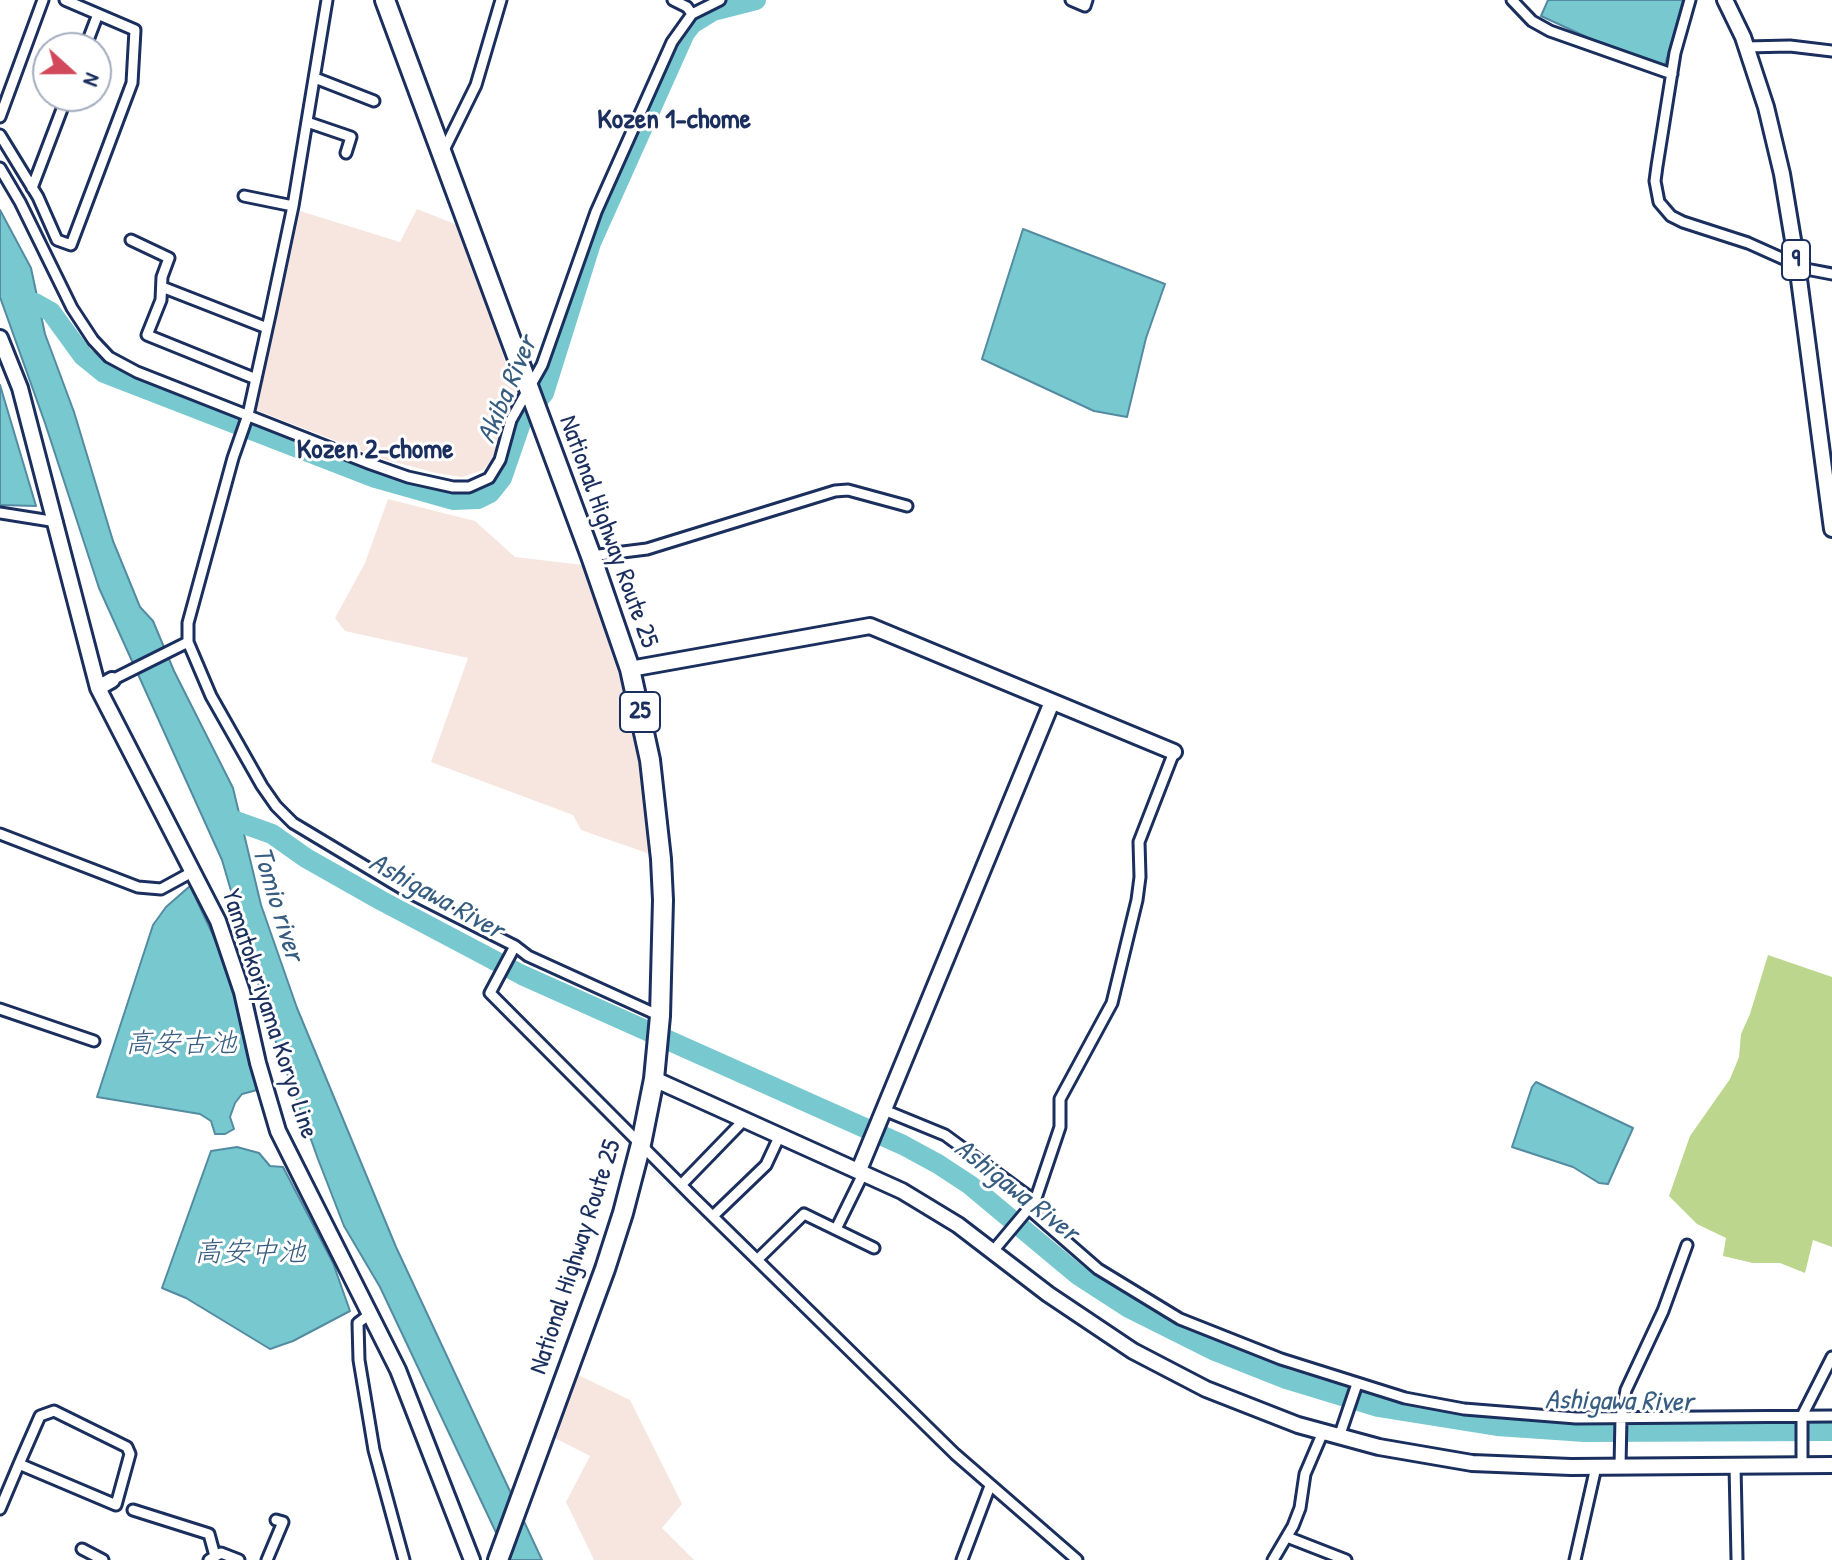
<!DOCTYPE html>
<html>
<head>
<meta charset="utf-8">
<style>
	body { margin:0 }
	#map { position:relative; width:1832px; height:1560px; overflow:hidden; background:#fff; font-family:"Patrick Hand",sans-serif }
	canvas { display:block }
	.north { position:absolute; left:32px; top:32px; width:80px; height:80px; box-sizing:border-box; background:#fff; border:2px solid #a4acbf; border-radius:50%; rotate:111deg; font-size:22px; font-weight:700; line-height:32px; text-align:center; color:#1b2f5e }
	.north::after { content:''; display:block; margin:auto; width:28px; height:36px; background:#d1495b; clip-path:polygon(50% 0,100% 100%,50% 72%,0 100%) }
</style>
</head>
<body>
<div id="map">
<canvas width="1832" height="1560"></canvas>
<div class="north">N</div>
</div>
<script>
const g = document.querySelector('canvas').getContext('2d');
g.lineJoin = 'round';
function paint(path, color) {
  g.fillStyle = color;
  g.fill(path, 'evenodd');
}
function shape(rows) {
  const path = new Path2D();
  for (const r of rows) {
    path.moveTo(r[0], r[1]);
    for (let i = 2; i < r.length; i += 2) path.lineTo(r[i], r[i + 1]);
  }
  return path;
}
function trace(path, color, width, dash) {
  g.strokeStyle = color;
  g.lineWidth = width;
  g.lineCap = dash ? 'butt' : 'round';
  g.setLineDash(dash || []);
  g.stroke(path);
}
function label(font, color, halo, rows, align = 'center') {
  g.font = font + ' "Patrick Hand","Klee One",sans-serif';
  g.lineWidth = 6;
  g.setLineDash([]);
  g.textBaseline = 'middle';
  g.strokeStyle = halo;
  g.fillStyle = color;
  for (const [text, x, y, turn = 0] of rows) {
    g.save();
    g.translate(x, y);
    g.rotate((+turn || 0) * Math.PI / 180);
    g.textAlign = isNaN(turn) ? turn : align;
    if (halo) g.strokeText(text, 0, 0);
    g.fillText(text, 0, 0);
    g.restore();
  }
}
const built = shape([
	[417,209,460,226,517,397,492,460,483,470,462,477,436,473,383,459,256,410,300,211,400,242],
	[388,499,475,521,515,557,583,565,624,691,636,745,650,854,581,830,573,815,431,762,468,658,345,631,335,618,365,563],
	[576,1374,630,1400,682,1504,662,1528,694,1560,594,1560,566,1502,590,1456,551,1436]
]);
const green = shape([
	[1768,955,1832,977,1832,1247,1813,1240,1805,1273,1780,1263,1753,1263,1723,1256,1726,1238,1697,1224,1669,1196,1690,1136,1730,1079,1739,1057,1741,1034,1750,1014]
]);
const water = shape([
	[1548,0,1683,0,1665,65,1589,38,1541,16,1548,0],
	[0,210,31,268,45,334,74,412,113,541,140,607,153,621,174,671,233,788,261,905,297,1008,396,1247,542,1560,509,1560,380,1287,344,1226,318,1159,273,1034,222,860,99,588,45,423,0,297,0,210],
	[1023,229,1165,284,1146,338,1127,417,1094,411,982,359,1023,229],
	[0,385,36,506,0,505,0,385],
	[190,886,219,948,230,979,257,1090,242,1094,235,1103,230,1117,234,1129,225,1134,215,1134,211,1121,200,1114,97,1097,153,925,166,907,190,886],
	[1536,1082,1633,1128,1608,1184,1599,1183,1573,1167,1512,1147,1532,1087,1536,1082],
	[237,1147,259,1153,270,1166,283,1167,333,1263,350,1311,293,1341,270,1349,186,1298,162,1288,211,1151,237,1147]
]);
const river = shape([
	[25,303,35,303,51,312,83,356,104,373,375,478,453,500,478,499,490,493,502,478,522,420,544,393,591,243,685,33,692,24,713,11,756,0],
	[216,814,272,834,306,858,382,901,522,975,903,1145,938,1164,970,1185,1078,1275,1129,1308,1215,1351,1286,1379,1378,1407,1497,1426,1585,1432,1832,1431]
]);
const street = shape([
	[327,0,293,206,270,315,248,415,233,458,188,623,188,642,211,696,262,786,276,806,293,823,408,892,515,946,528,956,660,1016],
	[673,0,687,7,692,14],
	[1071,0,1085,6,1087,0],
	[1512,0,1532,21,1550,31,1672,74],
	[1690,0,1675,53,1657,166,1655,181,1659,202,1671,216,1683,222,1748,243,1806,269,1832,274],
	[1746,47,1790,46,1832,51],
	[85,48,98,14],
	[315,78,374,101],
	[0,117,43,0],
	[307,122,351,137,346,153],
	[0,135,38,197,57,240,71,245,132,83,135,30,65,0],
	[443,152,476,85,501,0],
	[0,168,20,202,72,308,93,340,109,357,137,372,371,464,408,477,453,487,469,487,489,478,500,460,511,420,542,365,596,212,672,42,692,14,720,0],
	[32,188,67,96],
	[244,196,293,206],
	[131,240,169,258,162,277,161,300,147,335,256,379],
	[162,287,267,328],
	[0,513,57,522],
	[591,556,647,549,835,491,848,490,907,506],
	[112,680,188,642],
	[0,834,138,887,161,889,194,871],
	[515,946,490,993,694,1198,955,1454,1077,1560],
	[0,1009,94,1041],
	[884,1110,945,1135,1035,1201],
	[681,1185,745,1119],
	[1029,1209,1098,1269,1180,1319,1281,1359,1405,1398,1464,1409,1576,1418,1832,1416],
	[713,1216,766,1165,780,1135],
	[836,1229,864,1172],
	[993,1251,1035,1201,1060,1127,1060,1099,1112,1003,1137,900,1140,877,1139,842,1174,752],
	[758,1259,804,1214,874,1248],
	[370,1314,358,1323,359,1360,374,1450,404,1560],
	[1339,1437,1357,1384],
	[1802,1465,1802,1416,1832,1357],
	[1735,1466,1737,1559],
	[1620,1467,1621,1417,1626,1390,1663,1311,1687,1245],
	[0,1509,19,1464,40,1416,54,1411,127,1447,130,1454,116,1505,19,1464],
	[133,1510,209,1534,215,1556],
	[1287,1537,1346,1560],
	[82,1549,103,1560],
	[209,1560,221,1553,239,1560],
	[267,1560,283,1522,276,1520],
	[962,1560,990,1486],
	[1273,1560,1293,1526,1300,1508,1305,1474,1323,1432],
	[1575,1560,1596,1467]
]);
const secondary = shape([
	[0,338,20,388,98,688,218,921,242,992,258,1063,278,1131,398,1370,472,1560],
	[630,669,870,626,1174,752],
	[98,688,112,680],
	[654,1079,902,1191,958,1225,1048,1294,1133,1351,1206,1389,1298,1425,1379,1447,1472,1463,1571,1467,1832,1465],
	[859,1170,1052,702]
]);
const primary = shape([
	[1725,0,1743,37,1766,107,1782,174,1797,264,1832,529]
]);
const highway = shape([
	[385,0,591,556,630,669,650,760,661,859,663,900,660,1016,654,1079,641,1144,623,1213,605,1269,498,1560]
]);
const shields = [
	[1796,260,28],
	[640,712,40]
];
const shieldNames = [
	["9",1796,260],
	["25",640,712]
];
const streetNames = [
	["National Highway Route 25",608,532,70],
	["Yamatokoriyama Koryo Line",269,1014,72],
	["National Highway Route 25",576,1257,-72]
];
const neighbourhoodNames = [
	["Kozen 1-chome",674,121],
	["Kozen 2-chome",375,451]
];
const waterNames = [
	["Akiba River",508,390,-67],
	["Ashigawa River",436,897,29],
	["Tomio river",277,904,73],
	["高安古池",181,1045],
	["Ashigawa River",1016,1191,38],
	["高安中池",250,1254],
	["Ashigawa River",1619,1402,1]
];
paint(built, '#f6e6df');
paint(green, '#bcd68d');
paint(water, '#78c9cf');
trace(water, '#538ba2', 2);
trace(river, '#78c9cf', 20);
trace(street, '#1b2f5e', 15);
trace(secondary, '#1b2f5e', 20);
trace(primary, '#1b2f5e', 20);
trace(highway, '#1b2f5e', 24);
trace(street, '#fff', 9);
trace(secondary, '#fff', 14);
trace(primary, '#fff', 14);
trace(highway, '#fff', 18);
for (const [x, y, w] of shields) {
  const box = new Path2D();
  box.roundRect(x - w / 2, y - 20, w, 40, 6);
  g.fillStyle = '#fff';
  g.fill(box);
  trace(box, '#1b2f5e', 2);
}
label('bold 24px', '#1b2f5e', null, shieldNames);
label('26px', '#1b2f5e', '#fff', streetNames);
label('bold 28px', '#1b2f5e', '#fff', neighbourhoodNames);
label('italic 28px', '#375d80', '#fff', waterNames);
</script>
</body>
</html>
